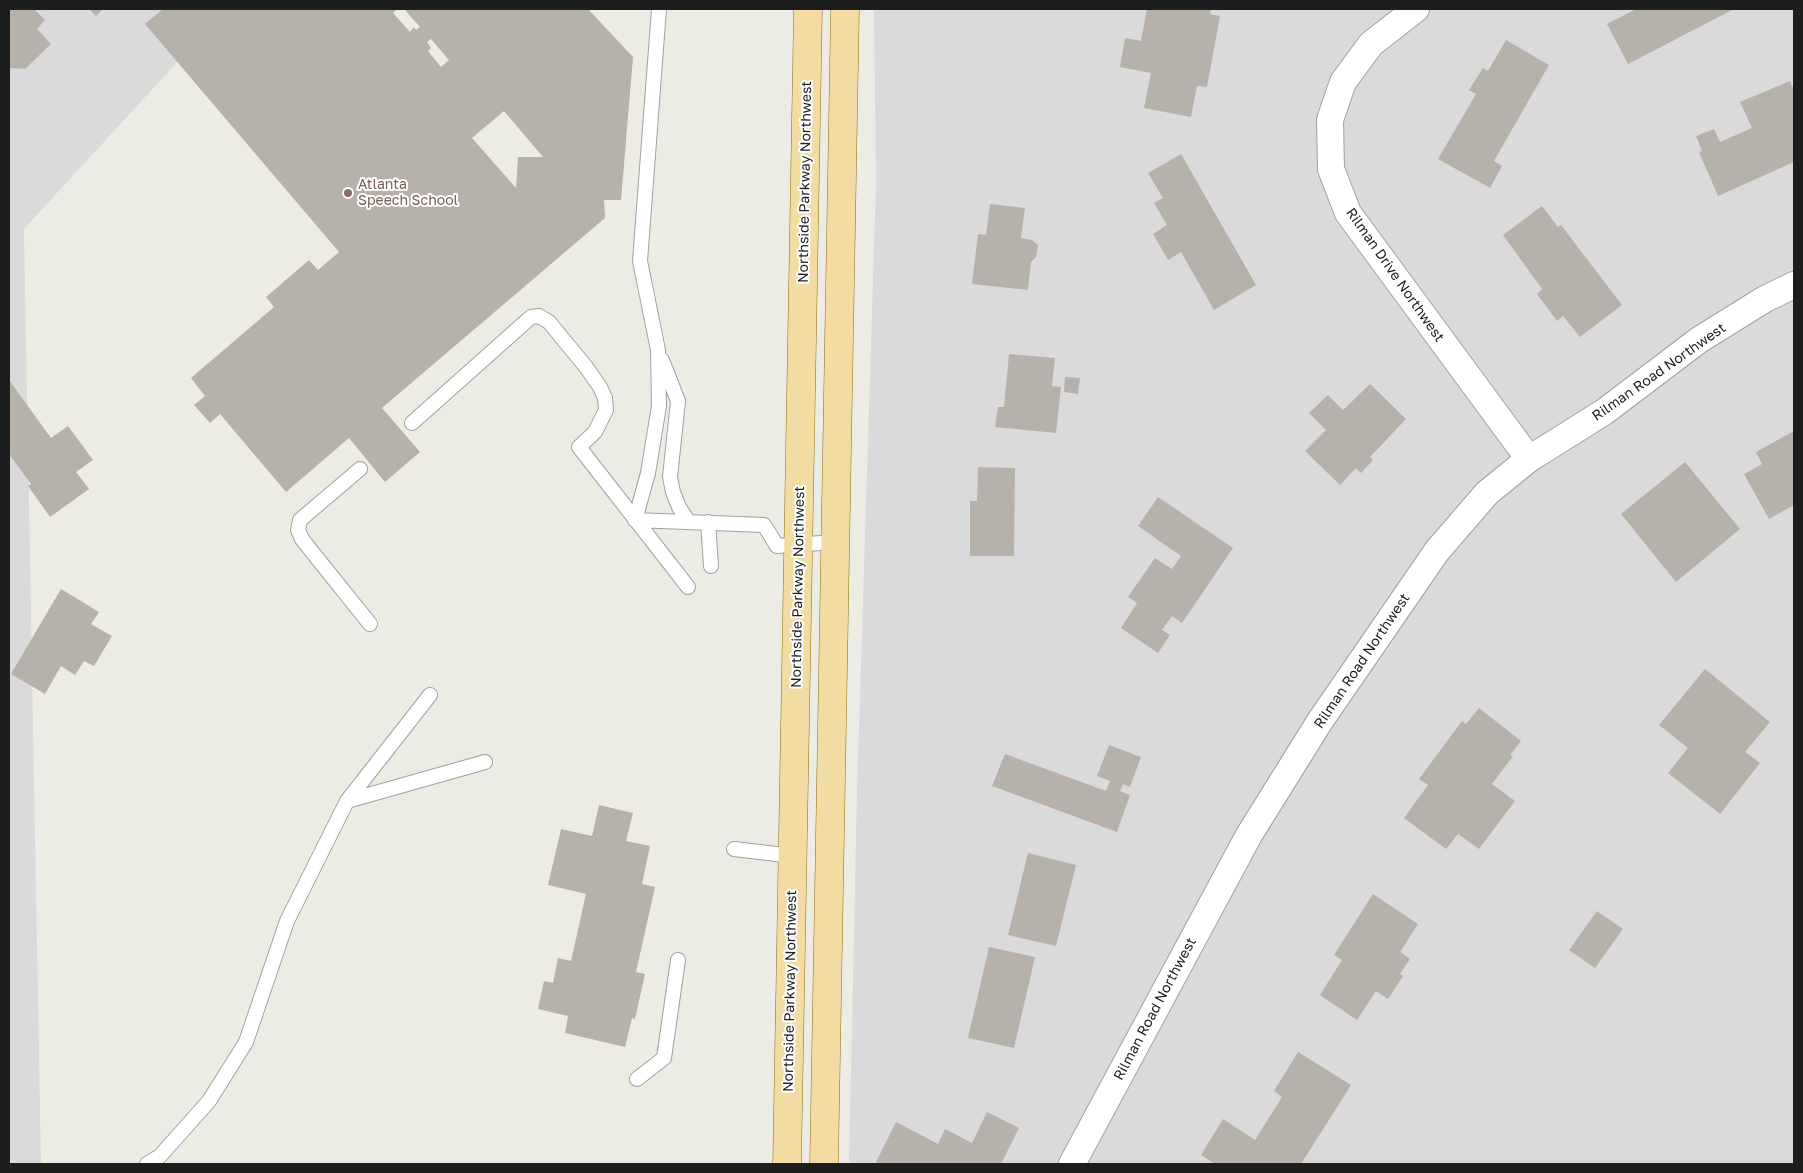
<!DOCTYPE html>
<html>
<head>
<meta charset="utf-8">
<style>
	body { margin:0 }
	#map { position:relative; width:1803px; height:1173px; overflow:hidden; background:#edece4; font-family:"Golos Text",sans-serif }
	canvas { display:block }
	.frame { position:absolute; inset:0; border:10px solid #1d1d1d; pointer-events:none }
</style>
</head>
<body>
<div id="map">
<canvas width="1803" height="1173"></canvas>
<div class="frame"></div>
</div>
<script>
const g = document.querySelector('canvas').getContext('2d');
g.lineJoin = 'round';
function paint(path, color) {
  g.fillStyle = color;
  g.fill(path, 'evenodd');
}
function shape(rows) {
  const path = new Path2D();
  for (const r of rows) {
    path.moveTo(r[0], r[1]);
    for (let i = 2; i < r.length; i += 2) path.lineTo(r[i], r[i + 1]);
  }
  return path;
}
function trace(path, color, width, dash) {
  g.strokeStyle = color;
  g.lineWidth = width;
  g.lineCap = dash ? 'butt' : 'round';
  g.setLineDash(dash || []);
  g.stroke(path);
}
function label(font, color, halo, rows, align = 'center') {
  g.font = font + ' "Golos Text",sans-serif';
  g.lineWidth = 4;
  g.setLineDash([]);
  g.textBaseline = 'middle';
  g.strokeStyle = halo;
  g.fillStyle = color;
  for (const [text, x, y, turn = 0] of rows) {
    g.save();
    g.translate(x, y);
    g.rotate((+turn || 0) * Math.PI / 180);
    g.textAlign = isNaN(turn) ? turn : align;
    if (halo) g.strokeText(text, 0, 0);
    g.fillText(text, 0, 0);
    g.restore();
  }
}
const residential = shape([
	[9,9,226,9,24,229,41,1164,9,1164],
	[874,9,1794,9,1794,1164,849,1164,857,792,876,184]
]);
const building = shape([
	[9,9,34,9,45,20,37,29,51,44,25,69,9,68],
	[89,9,103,9,96,16],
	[163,9,397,9,393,13,410,32,414,27,416,30,420,27,404,9,588,9,633,57,621,200,604,200,605,218,382,408,420,452,385,482,349,438,286,492,220,414,210,423,194,405,205,396,191,378,274,307,266,297,309,260,318,270,339,252,145,24],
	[431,39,449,60,441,67,428,51,431,48,427,42],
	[504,111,543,157,518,157,516,188,472,138],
	[1147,9,1211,9,1210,14,1220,16,1207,87,1197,86,1191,117,1144,108,1151,73,1120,67,1125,38,1141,41],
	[1636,9,1642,10,1734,9,1628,64,1607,24],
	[1506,40,1549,65,1494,161,1502,166,1490,188,1438,159,1476,94,1469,90,1483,68,1488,71],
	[1790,81,1792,87,1794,86,1794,162,1718,196,1699,152,1702,151,1696,136,1714,129,1720,142,1752,128,1740,102],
	[1181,154,1256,285,1214,310,1181,252,1168,260,1153,234,1167,225,1154,203,1163,198,1148,173],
	[990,204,1025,208,1021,238,1032,240,1038,245,1036,257,1031,262,1028,290,972,284,978,234,986,235],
	[1542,206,1558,227,1561,225,1622,305,1580,337,1563,316,1557,321,1537,294,1542,289,1503,235],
	[1009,354,1055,358,1052,386,1061,387,1056,433,995,427,998,407,1004,407],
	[1065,377,1080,378,1078,394,1064,392],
	[9,380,51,438,68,426,93,460,76,472,89,489,50,517,28,486,31,484,9,454],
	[1370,384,1406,419,1370,457,1373,460,1361,473,1356,468,1340,485,1305,451,1326,430,1309,413,1328,395,1343,410],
	[1794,431,1794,505,1769,519,1744,474,1762,464,1756,452],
	[1685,462,1740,529,1676,582,1621,514],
	[978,467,1015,468,1014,556,970,556,970,501,977,501],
	[1158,497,1233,548,1182,623,1172,616,1162,630,1170,635,1158,653,1121,628,1137,603,1128,597,1155,558,1172,569,1181,556,1138,526],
	[61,589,99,612,91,624,112,636,94,666,84,661,75,675,61,666,45,694,11,674],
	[1705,669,1770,722,1745,752,1760,763,1720,814,1668,773,1688,748,1659,725],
	[1479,708,1521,741,1510,755,1513,756,1492,784,1515,801,1479,849,1458,834,1446,849,1404,818,1428,785,1419,779,1462,721,1466,724],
	[1109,745,1141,757,1130,787,1123,784,1120,791,1130,795,1117,832,992,786,1005,754,1106,791,1110,781,1097,776],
	[599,805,633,813,626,841,650,846,642,884,655,887,636,972,645,974,635,1019,632,1018,625,1047,565,1033,568,1016,538,1009,544,981,553,983,558,958,571,961,586,894,548,885,561,829,592,836],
	[1028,853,1076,865,1056,946,1008,935],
	[1373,894,1418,924,1400,952,1410,959,1400,974,1403,976,1388,999,1376,991,1357,1020,1320,995,1342,960,1334,955],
	[1597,911,1623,929,1595,968,1569,950],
	[989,947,1035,957,1014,1048,968,1038],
	[1298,1052,1351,1085,1301,1164,1215,1164,1201,1155,1223,1119,1255,1140,1282,1097,1274,1091],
	[987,1112,1019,1128,1001,1164,880,1164,876,1162,896,1122,938,1144,945,1129,972,1143]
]);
const lane = shape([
	[662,360,678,401,670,477,673,492,679,507,688,521],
	[412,423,531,317,539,316,549,322,586,367,600,387,605,398,606,410,595,432,579,447,688,587],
	[360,469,300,520,298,530,302,539,317,558,370,624],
	[635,520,648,473,659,406,658,350,640,261,659,9],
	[635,520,764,525,777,546,836,542],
	[708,522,711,566],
	[347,801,485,762],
	[734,849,793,856],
	[637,1079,664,1058,678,960],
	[147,1164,160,1156,209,1101,246,1042,287,921,347,801,430,695]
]);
const street = shape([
	[1416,9,1371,44,1343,82,1330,120,1331,169,1348,213,1529,459],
	[1072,1164,1249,835,1320,721,1437,551,1487,493,1529,459,1604,412,1699,340,1765,299,1794,285]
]);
const primary = shape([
	[787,1164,808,9],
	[824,1164,845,9]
]);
const markers = [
	[348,193,5,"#8d6e63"]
];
const streetNames = [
	["Northside Parkway Northwest",805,182,-89],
	["Rilman Drive Northwest",1395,275,55],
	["Rilman Road Northwest",1659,372,-35],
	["Northside Parkway Northwest",798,587,-89],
	["Rilman Road Northwest",1362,661,-56],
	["Northside Parkway Northwest",790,991,-89],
	["Rilman Road Northwest",1155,1009,-62]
];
const educationNames = [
	["Atlanta",358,185],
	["Speech School",358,201]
];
paint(residential, '#dbdada');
paint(building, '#b6b1aa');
trace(lane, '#a1a1a1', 16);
trace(street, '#a1a1a1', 28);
trace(primary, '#88710f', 29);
trace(lane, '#fff', 14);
trace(street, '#fff', 26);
trace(primary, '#f2dca4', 28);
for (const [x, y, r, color] of markers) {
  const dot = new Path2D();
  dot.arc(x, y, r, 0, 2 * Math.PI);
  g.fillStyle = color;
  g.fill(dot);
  trace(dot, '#fff', 2);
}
label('14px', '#1d1d1d', '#fff', streetNames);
label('14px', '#785e54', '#fff', educationNames, 'left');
</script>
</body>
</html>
